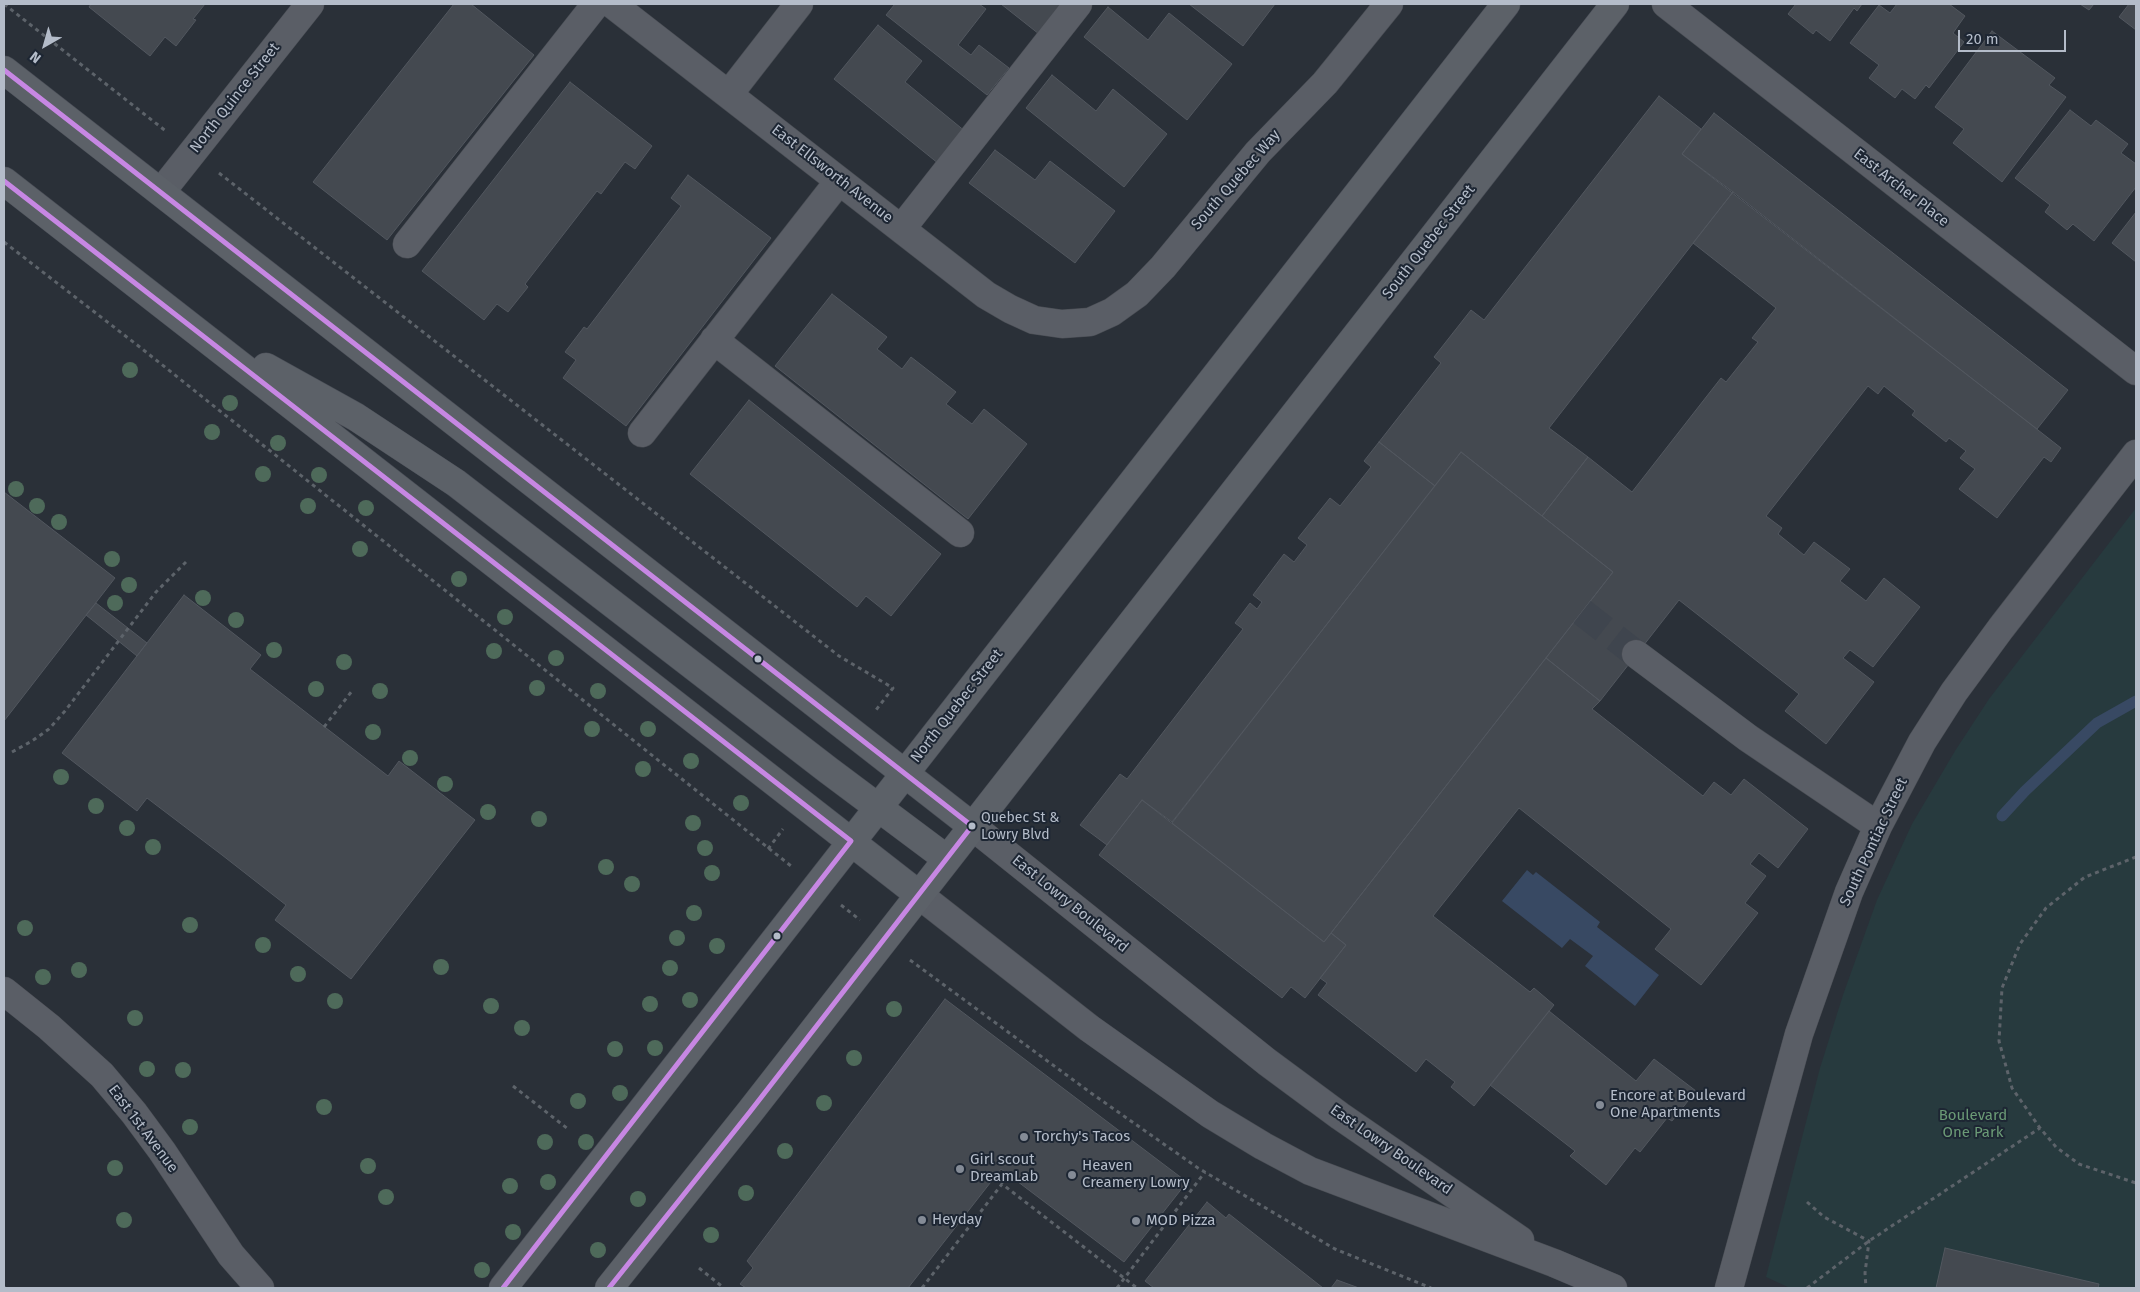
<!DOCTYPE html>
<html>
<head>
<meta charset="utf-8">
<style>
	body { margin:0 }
	#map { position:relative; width:2140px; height:1292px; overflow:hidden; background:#2a3038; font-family:"Fira Sans",sans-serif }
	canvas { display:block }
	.frame { position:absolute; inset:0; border:5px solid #b4bcc9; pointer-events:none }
	.north { position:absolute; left:20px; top:20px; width:50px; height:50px; -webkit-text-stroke:4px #1d2633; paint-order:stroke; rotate:218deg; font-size:14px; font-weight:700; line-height:20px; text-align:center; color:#b4bcc9 }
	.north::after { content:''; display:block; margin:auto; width:18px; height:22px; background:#b4bcc9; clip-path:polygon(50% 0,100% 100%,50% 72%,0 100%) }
	.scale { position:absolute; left:1958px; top:30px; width:108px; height:22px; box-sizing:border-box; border:2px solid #b4bcc9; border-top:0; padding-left:6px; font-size:15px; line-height:18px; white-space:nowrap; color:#b4bcc9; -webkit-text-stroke:4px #1d2633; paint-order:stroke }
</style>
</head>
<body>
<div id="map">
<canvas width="2140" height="1292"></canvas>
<div class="frame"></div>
<div class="north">N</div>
<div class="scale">20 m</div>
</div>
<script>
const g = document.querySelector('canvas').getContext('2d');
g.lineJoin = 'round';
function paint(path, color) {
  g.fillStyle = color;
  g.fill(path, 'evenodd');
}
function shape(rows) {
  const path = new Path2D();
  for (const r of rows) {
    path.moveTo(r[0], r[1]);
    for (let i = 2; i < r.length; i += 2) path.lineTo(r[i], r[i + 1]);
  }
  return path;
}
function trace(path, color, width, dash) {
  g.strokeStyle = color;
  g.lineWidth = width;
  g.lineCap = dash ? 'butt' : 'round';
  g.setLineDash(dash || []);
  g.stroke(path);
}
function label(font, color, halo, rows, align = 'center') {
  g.font = font + ' "Fira Sans",sans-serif';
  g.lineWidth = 4;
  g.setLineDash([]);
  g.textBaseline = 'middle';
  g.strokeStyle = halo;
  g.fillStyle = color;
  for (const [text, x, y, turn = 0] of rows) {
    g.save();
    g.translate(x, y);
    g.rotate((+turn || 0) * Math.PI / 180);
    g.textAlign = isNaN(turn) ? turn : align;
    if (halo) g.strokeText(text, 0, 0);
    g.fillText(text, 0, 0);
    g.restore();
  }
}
const green = shape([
	[2136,508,2136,1288,1790,1288,1766,1277,1820,1068,1843,995,1877,900,1912,824,1955,751,1989,699]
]);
const water = shape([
	[1527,870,1533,875,1536,872,1600,922,1597,927,1659,975,1635,1006,1585,966,1593,956,1570,939,1562,948,1502,901]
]);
const stream = shape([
	[2002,816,2025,791,2097,723,2136,701]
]);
const building = shape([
	[91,4,205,4,193,19,196,20,176,46,165,37,150,56,89,7,91,4],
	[454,4,471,4,534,55,387,240,313,182,454,4],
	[895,4,979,4,986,9,958,45,971,55,979,45,1009,68,987,95,886,15,895,4],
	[1001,4,1063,4,1039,34,1001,4],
	[1189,4,1275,4,1243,46,1189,4],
	[1796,4,1862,4,1857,11,1854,8,1830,41,1816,30,1813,34,1788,14,1796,4],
	[1897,4,1949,4,1965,16,1953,33,1964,42,1929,88,1926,85,1915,99,1902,89,1895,98,1869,78,1879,65,1850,43,1879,5,1890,13,1897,4],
	[2080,4,2094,4,2089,10,2080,4],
	[2129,4,2136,4,2136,30,2119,17,2129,4],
	[1108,7,1148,40,1169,13,1232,64,1187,120,1084,37,1108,7],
	[878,25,922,61,905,82,966,132,939,164,834,79,878,25],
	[1992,31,2055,78,2049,85,2066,97,2002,182,1953,143,1964,129,1935,107,1992,31],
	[1052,75,1096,111,1113,89,1167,134,1124,187,1026,108,1052,75],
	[570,82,652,146,635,169,625,162,601,194,597,191,525,284,528,287,508,312,497,304,484,320,422,271,570,82],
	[1659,96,1701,129,1682,154,1733,192,1549,428,1588,457,1542,516,1461,452,1435,486,1379,442,1441,363,1434,357,1471,310,1484,320,1659,96],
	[2070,110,2091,126,2096,120,2128,144,2121,153,2136,164,2136,187,2094,241,2073,224,2067,230,2045,212,2050,205,2015,178,2070,110],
	[1714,113,2068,390,2037,429,1682,154,1714,113],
	[995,150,1035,180,1050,161,1115,211,1075,263,969,183,995,150],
	[688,175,771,238,626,426,563,378,576,360,565,352,584,327,587,329,681,206,671,198,688,175],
	[1733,192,2061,448,2051,462,2044,457,1997,518,1959,489,1975,469,1960,458,1966,451,1949,438,1946,442,1912,415,1915,411,1884,386,1878,394,1868,386,1766,516,1782,528,1778,534,1804,555,1814,542,1850,569,1840,581,1866,601,1884,578,1920,607,1873,667,1850,650,1843,658,1874,682,1826,744,1785,711,1799,694,1679,600,1600,701,1546,658,1613,572,1542,516,1588,457,1632,492,1721,378,1726,382,1758,342,1752,338,1776,308,1693,243,1733,192],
	[2136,212,2136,262,2112,243,2136,212],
	[832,294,887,337,877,349,902,369,911,357,956,392,946,404,972,424,984,409,1027,444,968,519,775,366,832,294],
	[749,400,941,554,891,616,866,596,857,607,690,474,749,400],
	[1379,442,1435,486,1172,822,1142,800,1107,845,1080,825,1120,774,1127,779,1243,629,1235,623,1250,603,1257,609,1262,602,1253,595,1284,554,1294,562,1307,545,1298,538,1330,498,1340,506,1371,467,1364,461,1379,442],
	[1461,452,1613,572,1324,942,1172,823,1461,452],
	[4,492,115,578,4,721,4,492],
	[184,595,261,655,250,669,388,776,399,761,475,820,351,979,275,920,286,905,222,855,147,798,137,811,62,753,184,595],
	[96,603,147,643,137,656,86,615,96,603],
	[1546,658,1600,701,1592,709,1703,796,1714,782,1731,795,1744,779,1808,829,1778,868,1759,853,1750,864,1766,876,1745,903,1758,913,1701,985,1655,949,1671,929,1519,808,1433,916,1530,992,1534,988,1554,1005,1474,1106,1451,1087,1455,1082,1426,1059,1416,1072,1318,995,1327,983,1320,978,1346,945,1331,933,1546,658],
	[1142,800,1324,942,1331,933,1346,945,1305,998,1291,987,1282,998,1099,855,1142,800],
	[945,999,1187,1182,1124,1262,1001,1169,908,1288,746,1288,740,1284,753,1268,747,1261,945,999],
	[1549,1011,1636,1081,1654,1059,1696,1091,1672,1121,1667,1118,1640,1152,1635,1148,1606,1185,1570,1156,1575,1151,1490,1085,1549,1011],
	[1207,1202,1226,1218,1229,1214,1323,1288,1154,1288,1145,1281,1207,1202],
	[1945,1248,2099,1284,2098,1288,1936,1288,1945,1248],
	[1337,1280,1359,1288,1331,1288,1337,1280]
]);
const minorTunnel = shape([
	[1582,612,1636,654]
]);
const path = shape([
	[4,4,167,132],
	[219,173,839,656,893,688,876,710],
	[4,242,141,348,791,866],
	[324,727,352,691],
	[12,752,32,741,49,729,65,711,156,592,186,562],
	[768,849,783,829],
	[2136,857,2085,877,2046,908,2020,944,2002,988,1999,1041,2012,1088,2040,1128,2056,1147,2079,1164,2136,1183],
	[841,905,860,920],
	[910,960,1091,1093,1198,1168,1335,1249,1431,1288],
	[513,1086,568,1129],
	[1807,1202,1824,1217,1869,1241,1865,1273,1866,1288],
	[699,1268,724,1288],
	[4,1287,5,1288],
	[922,1288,1002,1184,1137,1288],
	[1117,1288,1205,1172],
	[1807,1288,1869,1241,2040,1128]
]);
const minor = shape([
	[612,4,986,295,1010,309,1034,320,1062,324,1090,322,1112,312,1137,294,1163,267,1258,152,1325,83,1389,4],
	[1666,4,2136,371],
	[729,94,799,4],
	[161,192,310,4],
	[902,228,1078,4],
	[407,244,596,4],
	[714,340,960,533],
	[642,433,839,181],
	[1636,654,1748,738,1878,826],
	[972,826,1267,1062,1340,1116,1520,1240],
	[918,894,1089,1028,1210,1114,1263,1146,1310,1171,1554,1263,1613,1288],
	[4,991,49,1027,102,1075,134,1113,162,1151,231,1255,260,1288],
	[1729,1288,1799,1034,1849,892,1878,826,1922,742,1954,692,2001,628,2136,454]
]);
const major = shape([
	[4,70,972,826],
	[4,181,918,894],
	[266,367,356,417,456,483,828,770,947,859],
	[503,1288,1506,4],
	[609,1288,749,1113,1615,4]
]);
const bus1 = shape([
	[4,70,972,826,749,1113,609,1288],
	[4,181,851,841,503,1288]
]);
const trees = [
	[130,370],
	[230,403],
	[212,432],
	[278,443],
	[263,474],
	[319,475],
	[16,489],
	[37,506],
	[308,506],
	[366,508],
	[59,522],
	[360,549],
	[112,559],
	[459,579],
	[129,585],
	[203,598],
	[115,603],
	[505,617],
	[236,620],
	[274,650],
	[494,651],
	[556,658],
	[344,662],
	[537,688],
	[316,689],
	[380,691],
	[598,691],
	[592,729],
	[648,729],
	[373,732],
	[410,758],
	[691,761],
	[643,769],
	[61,777],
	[445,784],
	[741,803],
	[96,806],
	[488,812],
	[539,819],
	[693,823],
	[127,828],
	[153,847],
	[705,848],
	[606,867],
	[712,873],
	[632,884],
	[694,913],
	[190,925],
	[25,928],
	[677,938],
	[263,945],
	[717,946],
	[441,967],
	[670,968],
	[79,970],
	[298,974],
	[43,977],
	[690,1000],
	[335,1001],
	[650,1004],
	[491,1006],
	[894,1009],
	[135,1018],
	[522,1028],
	[655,1048],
	[615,1049],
	[854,1058],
	[147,1069],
	[183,1070],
	[620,1093],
	[578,1101],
	[824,1103],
	[324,1107],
	[190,1127],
	[545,1142],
	[586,1142],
	[785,1151],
	[368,1166],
	[115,1168],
	[548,1182],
	[510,1186],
	[746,1193],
	[386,1197],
	[638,1199],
	[124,1220],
	[513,1232],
	[711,1235],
	[598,1250],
	[482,1270]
];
const markers = [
	[758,659,4.5,"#b4bcc9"],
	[972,826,4.5,"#b4bcc9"],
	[777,936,4.5,"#b4bcc9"],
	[1600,1105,5,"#848b96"],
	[1024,1137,5,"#848b96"],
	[960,1169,5,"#848b96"],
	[1072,1175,5,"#848b96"],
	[922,1220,5,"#848b96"],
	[1136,1221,5,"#848b96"]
];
const busNames = [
	["Quebec St &",981,818],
	["Lowry Blvd",981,835]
];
const streetNames = [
	["North Quince Street",235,98,-52],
	["East Ellsworth Avenue",832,174,38],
	["South Quebec Way",1236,180,-49],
	["East Archer Place",1901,188,38],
	["South Quebec Street",1429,242,-52],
	["North Quebec Street",957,706,-52],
	["South Pontiac Street",1874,842,-65],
	["East Lowry Boulevard",1070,904,39],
	["East 1st Avenue",143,1129,53],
	["East Lowry Boulevard",1391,1150,35]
];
const poiNames = [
	["Encore at Boulevard",1610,1096],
	["One Apartments",1610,1113],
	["Torchy's Tacos",1034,1137],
	["Girl scout",970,1160],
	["DreamLab",970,1177],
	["Heaven",1082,1166],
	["Creamery Lowry",1082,1183],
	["Heyday",932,1220],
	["MOD Pizza",1146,1221]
];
const parkNames = [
	["Boulevard",1973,1116],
	["One Park",1973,1133]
];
paint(green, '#273a3e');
paint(water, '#384963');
trace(stream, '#384963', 11);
paint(building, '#444950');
trace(building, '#52575f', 1);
trace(minorTunnel, '#3f454e', 28, [28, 14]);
trace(minor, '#484c53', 29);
trace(major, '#484c55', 29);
trace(path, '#5d636a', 3, [4, 4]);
trace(minor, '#5a5e66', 28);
trace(major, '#5c6168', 28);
trace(bus1, '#c787e3', 5);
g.fillStyle = '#4e6a5a';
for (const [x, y] of trees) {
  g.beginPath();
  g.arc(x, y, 8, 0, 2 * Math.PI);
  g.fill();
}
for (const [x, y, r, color] of markers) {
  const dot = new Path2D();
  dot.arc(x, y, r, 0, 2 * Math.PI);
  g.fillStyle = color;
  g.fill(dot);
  trace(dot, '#1d2633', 2);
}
label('14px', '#b4bcc9', '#1d2633', busNames, 'left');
label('15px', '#b4bcc9', '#1d2633', streetNames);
label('15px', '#b4bcc9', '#1d2633', poiNames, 'left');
label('15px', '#6b9a76', '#1d2633', parkNames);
</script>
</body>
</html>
